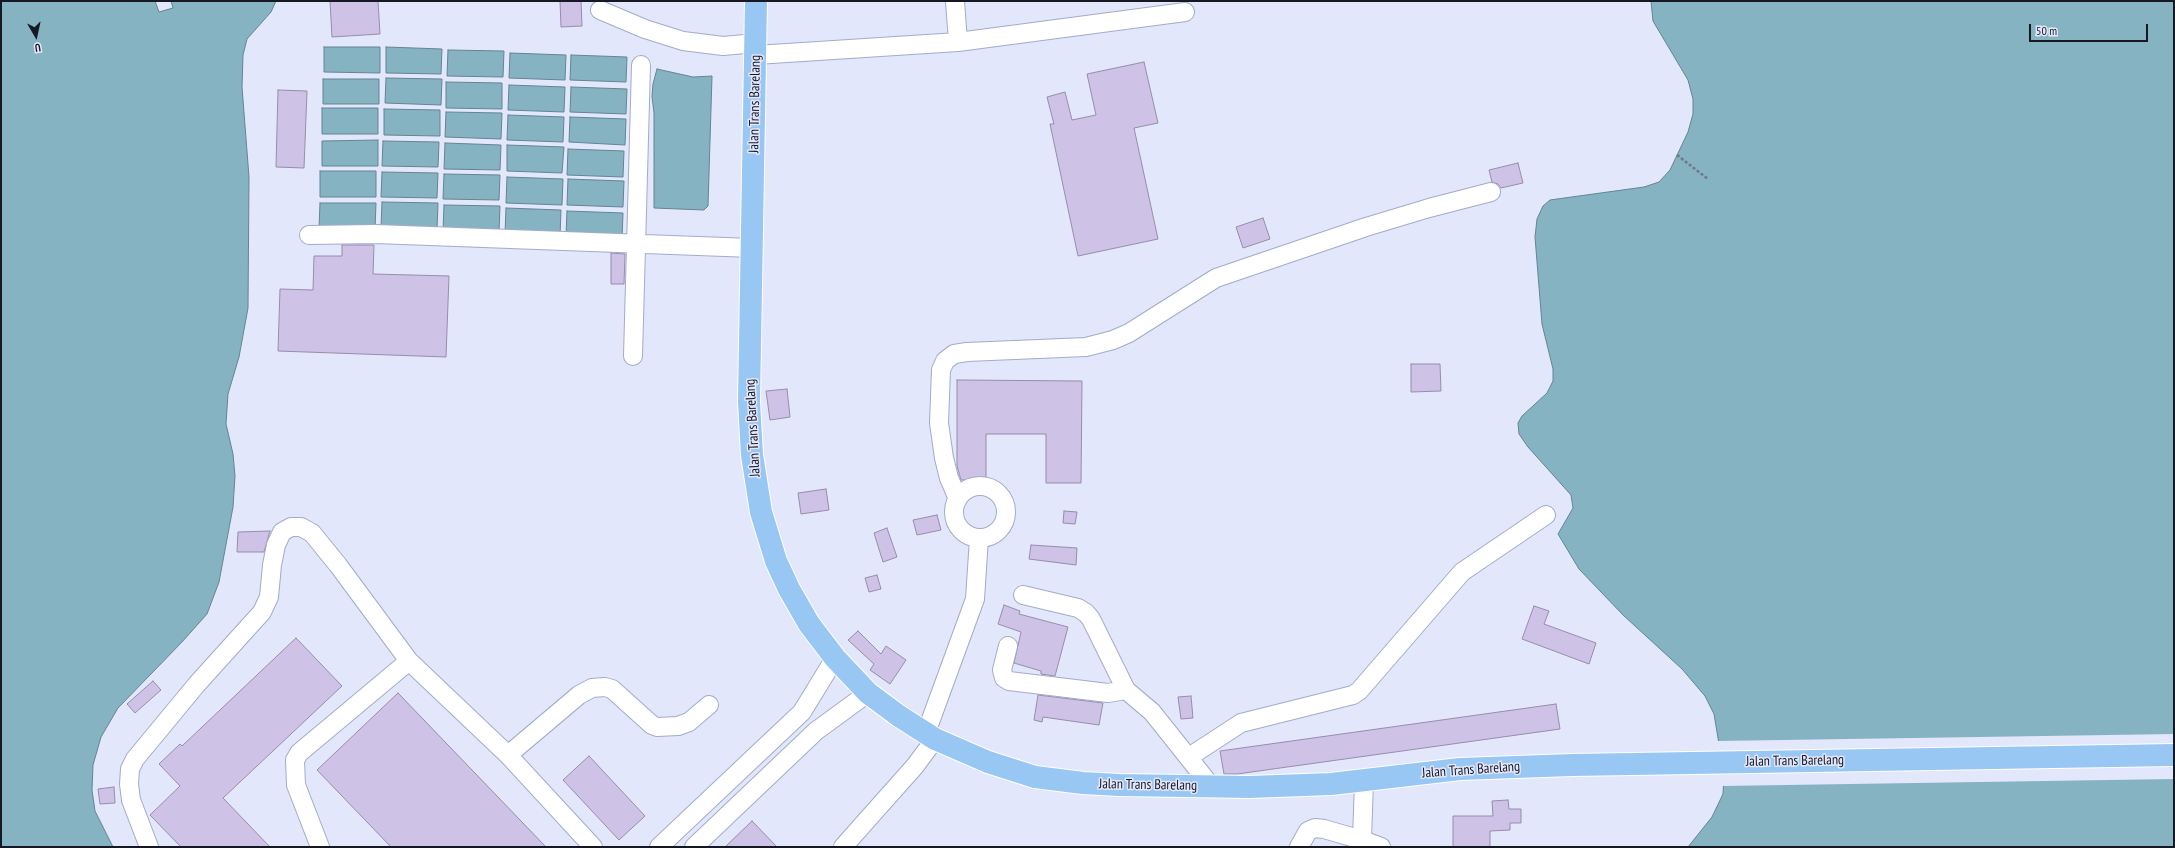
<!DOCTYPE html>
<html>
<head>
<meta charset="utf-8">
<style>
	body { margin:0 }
	#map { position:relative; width:2175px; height:848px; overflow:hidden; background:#e2e7fb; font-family:"PT Sans Narrow",sans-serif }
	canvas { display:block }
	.frame { position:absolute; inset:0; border:2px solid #161824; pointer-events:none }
	.north { position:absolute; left:16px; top:16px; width:40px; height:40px; -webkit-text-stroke:3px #e2e7fb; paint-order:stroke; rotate:171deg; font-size:11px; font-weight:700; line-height:16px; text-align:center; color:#161824 }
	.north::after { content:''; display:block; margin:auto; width:14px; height:18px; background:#161824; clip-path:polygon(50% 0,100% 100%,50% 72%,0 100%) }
	.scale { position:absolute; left:2029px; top:24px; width:119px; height:18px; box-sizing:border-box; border:2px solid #161824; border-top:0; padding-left:5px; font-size:12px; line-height:14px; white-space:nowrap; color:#161824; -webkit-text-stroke:3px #e2e7fb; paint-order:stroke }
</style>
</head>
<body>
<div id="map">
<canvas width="2175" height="848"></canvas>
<div class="frame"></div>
<div class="north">U</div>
<div class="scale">50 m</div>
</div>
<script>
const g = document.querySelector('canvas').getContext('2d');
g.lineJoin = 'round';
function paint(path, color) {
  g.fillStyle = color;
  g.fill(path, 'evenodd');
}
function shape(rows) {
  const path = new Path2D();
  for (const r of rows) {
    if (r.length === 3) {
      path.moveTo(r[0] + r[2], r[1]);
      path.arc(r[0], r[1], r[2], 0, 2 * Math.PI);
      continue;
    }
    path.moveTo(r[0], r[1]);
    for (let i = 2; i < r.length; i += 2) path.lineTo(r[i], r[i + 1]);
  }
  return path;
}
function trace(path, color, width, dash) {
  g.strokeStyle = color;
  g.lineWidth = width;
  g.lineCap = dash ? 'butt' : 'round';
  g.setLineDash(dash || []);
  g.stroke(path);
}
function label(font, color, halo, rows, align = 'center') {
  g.font = font + ' "PT Sans Narrow",sans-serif';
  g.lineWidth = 3;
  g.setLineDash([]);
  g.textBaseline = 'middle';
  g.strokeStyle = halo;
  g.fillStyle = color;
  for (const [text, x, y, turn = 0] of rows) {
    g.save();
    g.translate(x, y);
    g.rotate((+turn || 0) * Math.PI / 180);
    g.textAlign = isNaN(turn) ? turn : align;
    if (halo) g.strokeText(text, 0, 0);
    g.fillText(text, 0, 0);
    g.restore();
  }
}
const water = shape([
	[1,1,155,1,159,12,173,8,171,1,276,1,271,12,247,39,243,55,242,87,249,177,248,308,239,357,228,394,226,424,233,454,235,476,233,507,219,582,207,614,182,642,118,708,101,737,93,765,92,790,95,811,113,847,1,847,1,1],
	[1651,1,2174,1,2174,847,1688,847,1712,817,1723,794,1724,774,1714,714,1705,696,1682,669,1623,615,1579,569,1558,534,1573,508,1571,495,1528,447,1519,434,1518,423,1522,416,1547,393,1553,381,1553,369,1542,324,1535,237,1537,219,1543,206,1550,200,1644,187,1659,182,1670,170,1688,132,1693,114,1693,99,1688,80,1653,21,1651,1],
	[324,47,380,47,380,73,324,72,324,47],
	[386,47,442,49,441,74,386,73,386,47],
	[448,50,504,51,503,77,447,76,448,50],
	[510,53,566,55,565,80,509,78,510,53],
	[571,55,627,57,626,82,570,80,571,55],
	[657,69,693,77,712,76,708,206,704,210,654,208,654,113,652,96,653,84,657,69],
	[386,78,442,79,441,105,385,103,386,78],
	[323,79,379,79,379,104,323,104,323,79],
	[446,82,502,83,502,109,446,108,446,82],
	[509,85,565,87,564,112,508,110,509,85],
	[571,87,627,89,626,114,570,112,571,87],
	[322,108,378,108,378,134,322,134,322,108],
	[384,109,440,110,440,136,384,135,384,109],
	[446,112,502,113,501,139,445,137,446,112],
	[508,115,564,117,563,142,507,140,508,115],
	[570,117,626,119,625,145,569,142,570,117],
	[378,140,378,166,322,166,322,141,378,140],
	[383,141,439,142,438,167,382,166,383,141],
	[445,143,501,145,500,170,444,169,445,143],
	[507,145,564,147,562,173,507,171,507,145],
	[568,149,624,151,623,177,567,175,568,149],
	[320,171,376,171,376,197,320,197,320,171],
	[382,172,438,173,437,198,381,197,382,172],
	[444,174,500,175,499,200,443,199,444,174],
	[507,177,563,179,562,205,506,203,507,177],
	[568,179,624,181,623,207,567,205,568,179],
	[382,202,438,203,437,229,381,228,382,202],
	[320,203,376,203,375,229,319,229,320,203],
	[444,205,500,206,499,232,443,231,444,205],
	[506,208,561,210,560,236,505,234,506,208],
	[567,211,623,213,622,238,566,236,567,211]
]);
const pier = shape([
	[2174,734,2174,779,1721,786,1722,774,1717,741]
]);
const building = shape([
	[330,1,378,1,380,34,332,37,330,1],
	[560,1,581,1,582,26,561,27,560,1],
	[1144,62,1158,123,1134,128,1158,239,1078,256,1050,124,1054,124,1047,97,1065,92,1072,120,1096,115,1087,74,1144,62],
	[278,90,307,91,304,168,276,167,278,90],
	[1518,163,1523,183,1501,188,1498,184,1492,182,1489,170,1518,163],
	[1263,218,1270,239,1243,248,1236,227,1263,218],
	[342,245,374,245,373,274,449,276,446,357,278,351,280,289,313,290,314,256,342,256,342,245],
	[611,253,625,254,624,284,611,284,611,253],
	[1411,364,1440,364,1441,391,1411,392,1411,364],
	[957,380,1082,381,1081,483,1046,483,1046,434,986,434,986,480,961,480,957,466,957,380],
	[787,389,790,417,770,420,766,391,787,389],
	[826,489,829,510,801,514,798,493,826,489],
	[1064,511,1077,512,1075,524,1063,523,1064,511],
	[937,515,941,530,917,535,913,520,937,515],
	[887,528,897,557,883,562,874,533,887,528],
	[270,531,264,552,237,552,238,532,270,531],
	[1031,545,1077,548,1076,565,1029,559,1031,545],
	[877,575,881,589,869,592,865,578,877,575],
	[1004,605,1020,611,1019,614,1068,627,1055,676,1041,674,1041,671,1014,663,1021,632,998,624,1004,605],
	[1534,606,1549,611,1544,624,1596,643,1589,664,1522,639,1534,606],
	[858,631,881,654,886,646,906,660,890,684,870,670,874,664,848,640,858,631],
	[296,638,342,686,223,798,270,847,181,847,150,815,180,786,159,764,180,744,182,746,296,638],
	[153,681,161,690,135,713,127,704,153,681],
	[398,693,546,847,391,847,317,770,398,693],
	[1038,695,1103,703,1099,725,1043,717,1042,722,1034,720,1038,695],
	[1191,696,1193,718,1181,719,1178,697,1191,696],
	[1556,704,1560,729,1237,774,1224,774,1220,751,1556,704],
	[589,756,645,816,619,840,563,780,589,756],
	[114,787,115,803,100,804,98,789,114,787],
	[1508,800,1509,809,1521,809,1521,823,1510,823,1510,830,1490,831,1490,847,1453,847,1453,816,1493,816,1492,801,1508,800],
	[752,821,777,847,725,847,752,821]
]);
const path = shape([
	[1677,155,1708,179]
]);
const minor = shape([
	[600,10,645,29,683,41,723,46,756,43],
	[958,42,1185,12],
	[756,55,958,42,955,1],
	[309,235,376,234,752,248],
	[633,356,641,65],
	[980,512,26],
	[958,499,949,478,944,458,939,423,941,370,945,361,954,354,967,352,1086,347,1113,340,1129,333,1216,278,1366,227,1429,208,1491,192],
	[1023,595,1078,608,1086,613,1091,619,1126,690,1152,712,1211,786],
	[1008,646,1002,670,1004,678,1009,681,1108,693,1126,690],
	[926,733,975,599,979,538],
	[508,755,579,695,592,688,605,687,612,689,652,725,657,727,678,726,689,722,709,705],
	[1189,757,1241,723,1353,695,1359,691,1462,572,1546,515],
	[1364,781,1362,840,1381,847],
	[149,847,131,800,129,784,130,769,135,759,197,684,262,612,269,597,272,565,276,545,282,532,291,527,301,527,312,533,338,565,409,661,508,755,593,847],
	[320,847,296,785,295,760,299,753,409,661],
	[659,847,802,712,835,658],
	[694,847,816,731,868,693],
	[843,847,915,766,935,739],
	[1299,847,1308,831,1315,828,1324,829,1362,840]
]);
const highway = shape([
	[756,1,749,401,752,455,761,512,776,561,789,589,809,624,835,658,868,693,899,716,935,739,988,762,1035,777,1083,783,1119,785,1250,787,1331,784,1460,769,1572,765,2174,755]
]);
const streetNames = [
	["Jalan Trans Barelang",755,104,-89],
	["Jalan Trans Barelang",753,428,-93],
	["Jalan Trans Barelang",1795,761,-1],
	["Jalan Trans Barelang",1471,770,-4],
	["Jalan Trans Barelang",1148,785,1]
];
paint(water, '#85b3c2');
trace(water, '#648493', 1);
paint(pier, '#e2e7fb');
paint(building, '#cfc2e7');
trace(building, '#978caa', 1);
trace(minor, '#a4abc9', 20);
trace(highway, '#fff', 24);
trace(path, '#737786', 2.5, [3, 2]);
trace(minor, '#fff', 18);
trace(highway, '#99c7f4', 22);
label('14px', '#161824', '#e2e7fb', streetNames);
</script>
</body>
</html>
